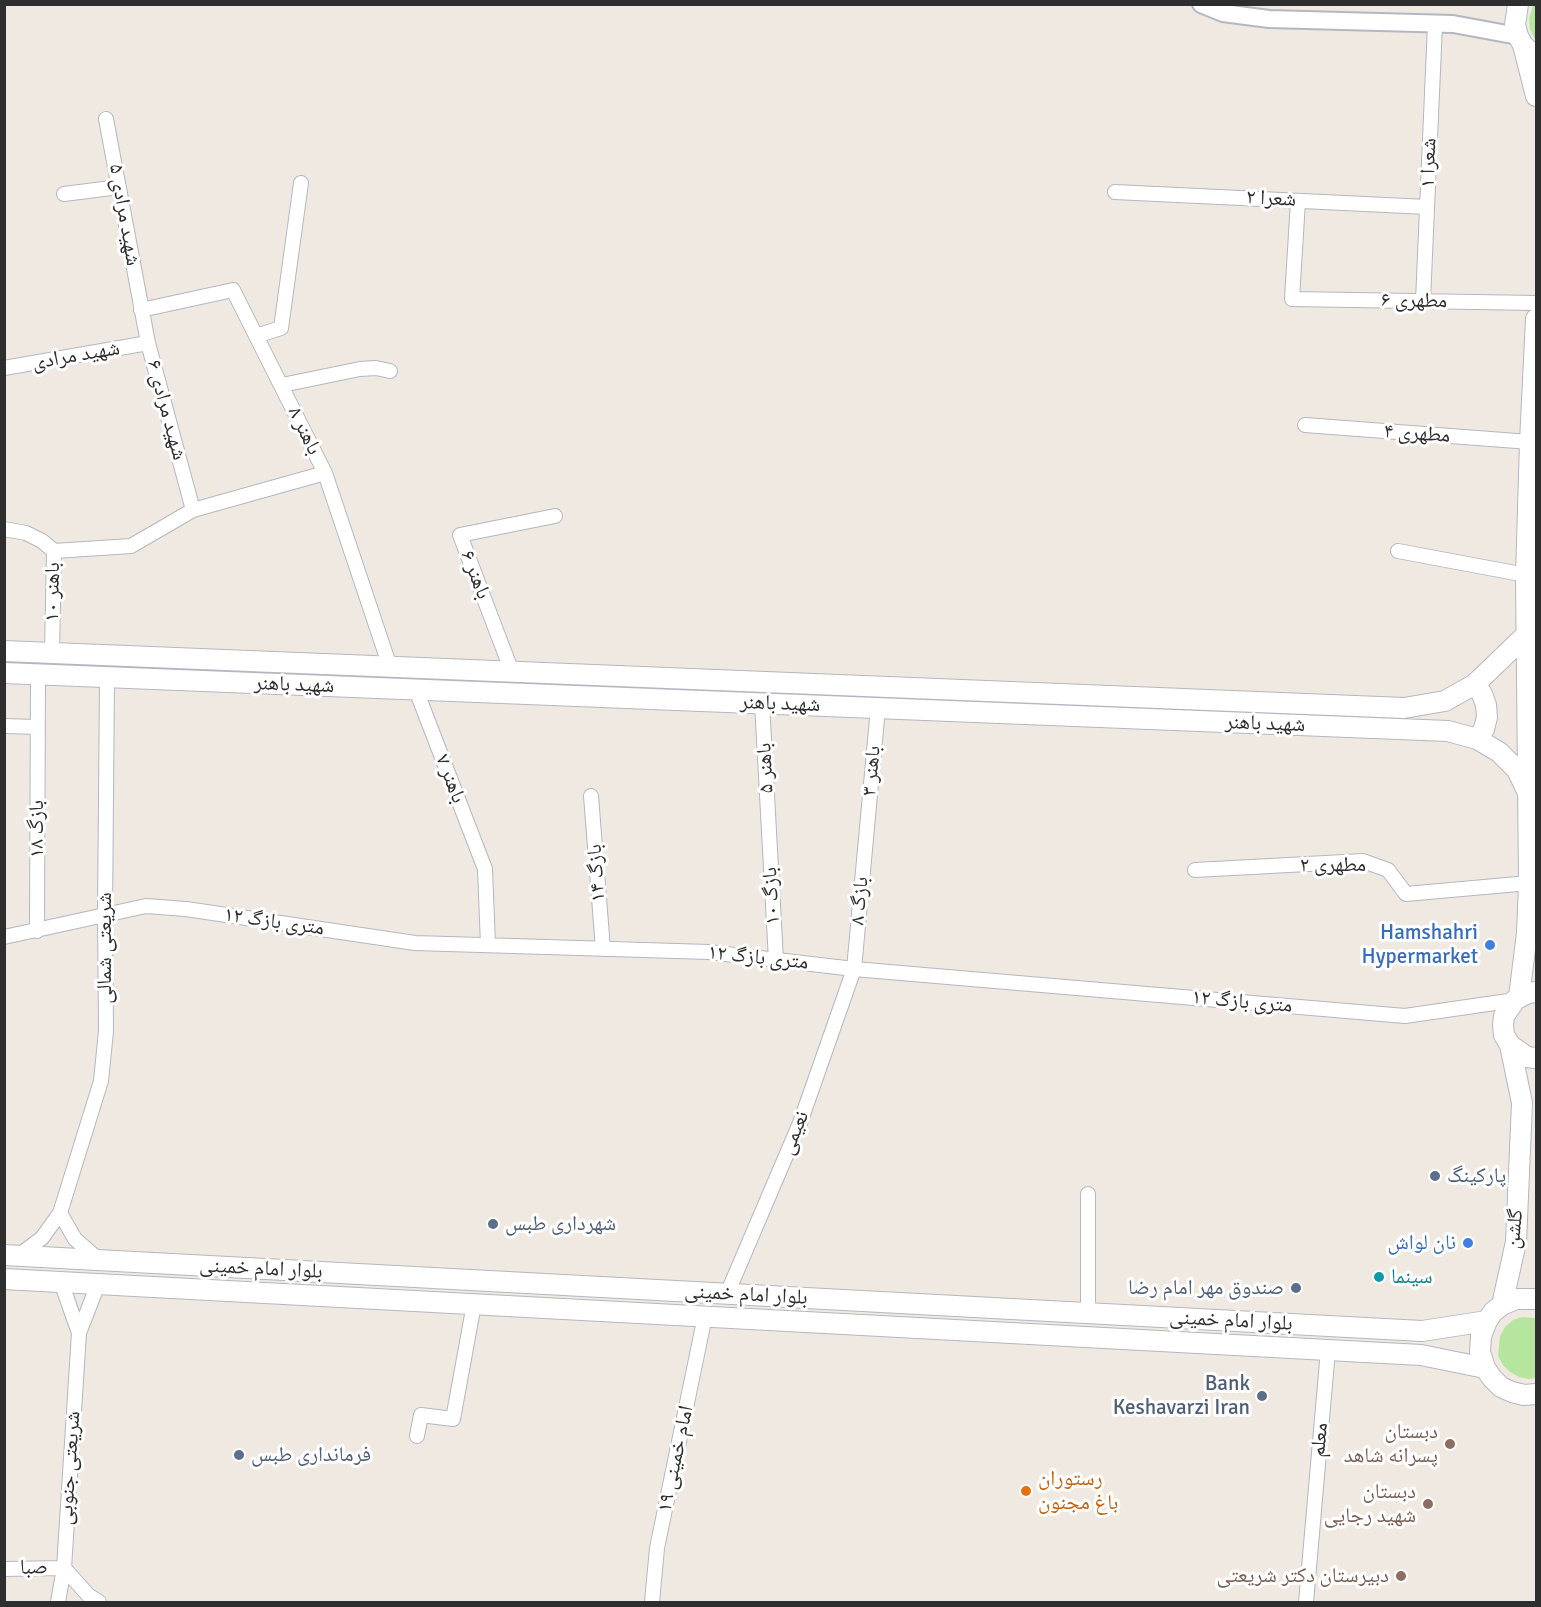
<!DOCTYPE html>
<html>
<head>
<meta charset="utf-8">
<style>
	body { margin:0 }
	#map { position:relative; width:1541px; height:1607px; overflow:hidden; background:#efe9e1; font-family:Signika,sans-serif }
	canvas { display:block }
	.frame { position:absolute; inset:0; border:6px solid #2e2e2e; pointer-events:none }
</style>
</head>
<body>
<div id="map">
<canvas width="1541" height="1607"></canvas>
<div class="frame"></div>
</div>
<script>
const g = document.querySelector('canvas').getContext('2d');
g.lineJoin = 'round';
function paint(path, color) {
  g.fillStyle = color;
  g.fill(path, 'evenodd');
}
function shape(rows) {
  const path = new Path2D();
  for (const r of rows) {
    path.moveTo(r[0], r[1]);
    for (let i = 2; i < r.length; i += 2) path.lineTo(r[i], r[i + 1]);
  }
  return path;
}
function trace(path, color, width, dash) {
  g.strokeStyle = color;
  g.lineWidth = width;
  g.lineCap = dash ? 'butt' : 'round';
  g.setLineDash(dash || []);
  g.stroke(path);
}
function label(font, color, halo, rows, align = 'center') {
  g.font = font + ' Signika,"Noto Naskh Arabic",sans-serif';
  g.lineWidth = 6;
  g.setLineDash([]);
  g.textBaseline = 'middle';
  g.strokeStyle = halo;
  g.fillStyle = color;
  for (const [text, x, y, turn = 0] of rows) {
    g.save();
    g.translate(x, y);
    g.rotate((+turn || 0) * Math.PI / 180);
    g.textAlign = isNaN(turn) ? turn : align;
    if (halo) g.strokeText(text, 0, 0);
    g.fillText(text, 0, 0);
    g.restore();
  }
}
const green = shape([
	[1533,5,1536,5,1536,41,1530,29,1529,19],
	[1522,1317,1536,1318,1536,1378,1529,1379,1519,1377,1510,1372,1503,1365,1498,1356,1500,1336,1505,1327,1513,1320]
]);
const minor = shape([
	[106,119,148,343,193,510],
	[1115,192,1427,207],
	[64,194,119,187],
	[1298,201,1292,299,1536,303],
	[1423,301,1435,24],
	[141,310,233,290,325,473,390,667],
	[256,336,281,328,301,183],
	[4,368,148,343],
	[282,385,360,369,376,368,390,371],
	[1305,425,1530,442],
	[4,529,26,533,42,541,54,551,52,653],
	[54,551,131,546,193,510,325,473],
	[1398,551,1526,575],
	[512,672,460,535,555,516],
	[416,690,485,869,488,945],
	[762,703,776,960],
	[4,726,37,727],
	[591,796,603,949],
	[1195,870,1363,861,1388,870,1406,894,1529,883],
	[37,931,38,674],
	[4,937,146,906,186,909,415,943,709,952,854,969,1405,1016,1515,1000],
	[60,1213,75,1239,99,1260],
	[18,1256,42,1238,60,1213,101,1081,106,1031,105,915,107,677],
	[61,1282,79,1333],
	[727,1294,800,1123,854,969,878,708],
	[1088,1313,1088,1194],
	[417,1436,421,1415,453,1419,474,1304],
	[64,1568,88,1595,99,1602],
	[4,1569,64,1568],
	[58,1602,64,1568,79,1333,98,1284],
	[652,1602,657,1548,705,1316],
	[1306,1602,1328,1350]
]);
const tertiary = shape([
	[1201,4,1223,13,1269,19,1453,24,1518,36]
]);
const secondary = shape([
	[1518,4,1515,25,1518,36,1523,45,1536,58],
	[1523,45,1536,96],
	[4,651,1404,708,1445,701,1475,684,1527,634],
	[4,673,1448,731,1477,739,1499,752,1517,770,1528,793],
	[1475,684,1482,694,1486,705,1487,717,1484,729,1477,739],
	[1536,992,1528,993,1515,1000,1504,1016,1503,1025,1504,1035,1510,1045,1527,1057,1536,1058],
	[1519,997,1527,933,1529,883,1526,575,1530,442,1536,319],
	[4,1255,1422,1331,1487,1321],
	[4,1279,1421,1355,1485,1368],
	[1536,1299,1516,1299,1502,1305,1493,1312,1487,1321,1481,1336,1480,1352,1485,1368,1492,1378,1501,1387,1512,1392,1524,1395,1536,1394],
	[1502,1305,1516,1242,1522,1103,1510,1045]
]);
const markers = [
	[1490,945,6,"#3f7fe0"],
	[1435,1176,6,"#5c6f8a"],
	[493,1224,6,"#5c6f8a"],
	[1468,1243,6,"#3f7fe0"],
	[1379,1277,6,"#0f9aa8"],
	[1296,1288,6,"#5c6f8a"],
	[1262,1396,6,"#5c6f8a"],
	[1450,1444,6,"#8d6e63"],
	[239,1455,6,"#5c6f8a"],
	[1026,1491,6,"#e8710a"],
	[1428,1504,6,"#8d6e63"],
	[1401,1576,6,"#8d6e63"]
];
const streetNames = [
	["شعرا ۱",1429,163,-88],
	["شعرا ۲",1271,199,3],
	["شهید مرادی ۵",124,215,80],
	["مطهری ۶",1414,301,1],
	["شهید مرادی",76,356,-10],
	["شهید مرادی ۶",166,410,75],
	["باهنر ۸",304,431,64],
	["مطهری ۴",1417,434,4],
	["باهنر ۶",475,575,69],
	["باهنر ۱۰",53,592,-89],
	["شهید باهنر",294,685,2],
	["شهید باهنر",780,704,2],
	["شهید باهنر",1265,724,2],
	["باهنر ۵",766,768,-93],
	["باهنر ۳",872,771,-85],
	["باهنر ۷",450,779,69],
	["بازگ ۱۸",37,829,-90],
	["مطهری ۲",1333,865],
	["بازگ ۱۴",597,873,-94],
	["بازگ ۱۰",772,896,-93],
	["بازگ ۸",860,901,-85],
	["۱۲ متری بازگ",274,922,8],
	["شریعتی شمالی",105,948,-90],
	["۱۲ متری بازگ",758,958,6],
	["۱۲ متری بازگ",1242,1002,5],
	["نعیمی",795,1133,-68],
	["گلشن",1515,1229,-85],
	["بلوار امام خمینی",261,1269,3],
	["بلوار امام خمینی",746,1295,3],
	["بلوار امام خمینی",1231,1321,3],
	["معلم",1320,1440,-85],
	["امام خمینی ۱۹",676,1459,-78],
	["شریعتی جنوبی",70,1468,-86],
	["صبا",34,1568,-1]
];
const shopNames = [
	["Hamshahri",1478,933],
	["Hypermarket",1478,957],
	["نان لواش",1456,1243]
];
const serviceNames = [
	["پارکینگ",1447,1176],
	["شهرداری طبس",505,1224],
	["صندوق مهر امام رضا",1284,1288,"right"],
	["Bank",1250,1384,"right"],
	["Keshavarzi Iran",1250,1408,"right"],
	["فرمانداری طبس",251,1455]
];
const cultureNames = [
	["سینما",1391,1277]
];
const educationNames = [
	["دبستان",1438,1432],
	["پسرانه شاهد",1438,1456],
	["دبستان",1416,1492],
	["شهید رجایی",1416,1516],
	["دبیرستان دکتر شریعتی",1389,1576]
];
const foodNames = [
	["رستوران",1038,1479],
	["باغ مجنون",1038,1503]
];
paint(green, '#b6e59e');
trace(minor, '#b4b7c1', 16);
trace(tertiary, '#b4b7c1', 20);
trace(secondary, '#b4b7c1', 22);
trace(minor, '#fff', 14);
trace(tertiary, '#fff', 16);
trace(secondary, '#fff', 20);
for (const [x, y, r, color] of markers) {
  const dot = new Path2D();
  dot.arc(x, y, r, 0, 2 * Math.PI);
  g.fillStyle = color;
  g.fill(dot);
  trace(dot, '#fff', 2);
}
label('21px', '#2e2e2e', '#fff', streetNames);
label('21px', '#366cbe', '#fff', shopNames, 'right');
label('21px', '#4e5e75', '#fff', serviceNames, 'left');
label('21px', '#0d838f', '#fff', cultureNames, 'left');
label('21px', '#785e54', '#fff', educationNames, 'right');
label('21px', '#c56008', '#fff', foodNames, 'left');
</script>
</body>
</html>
